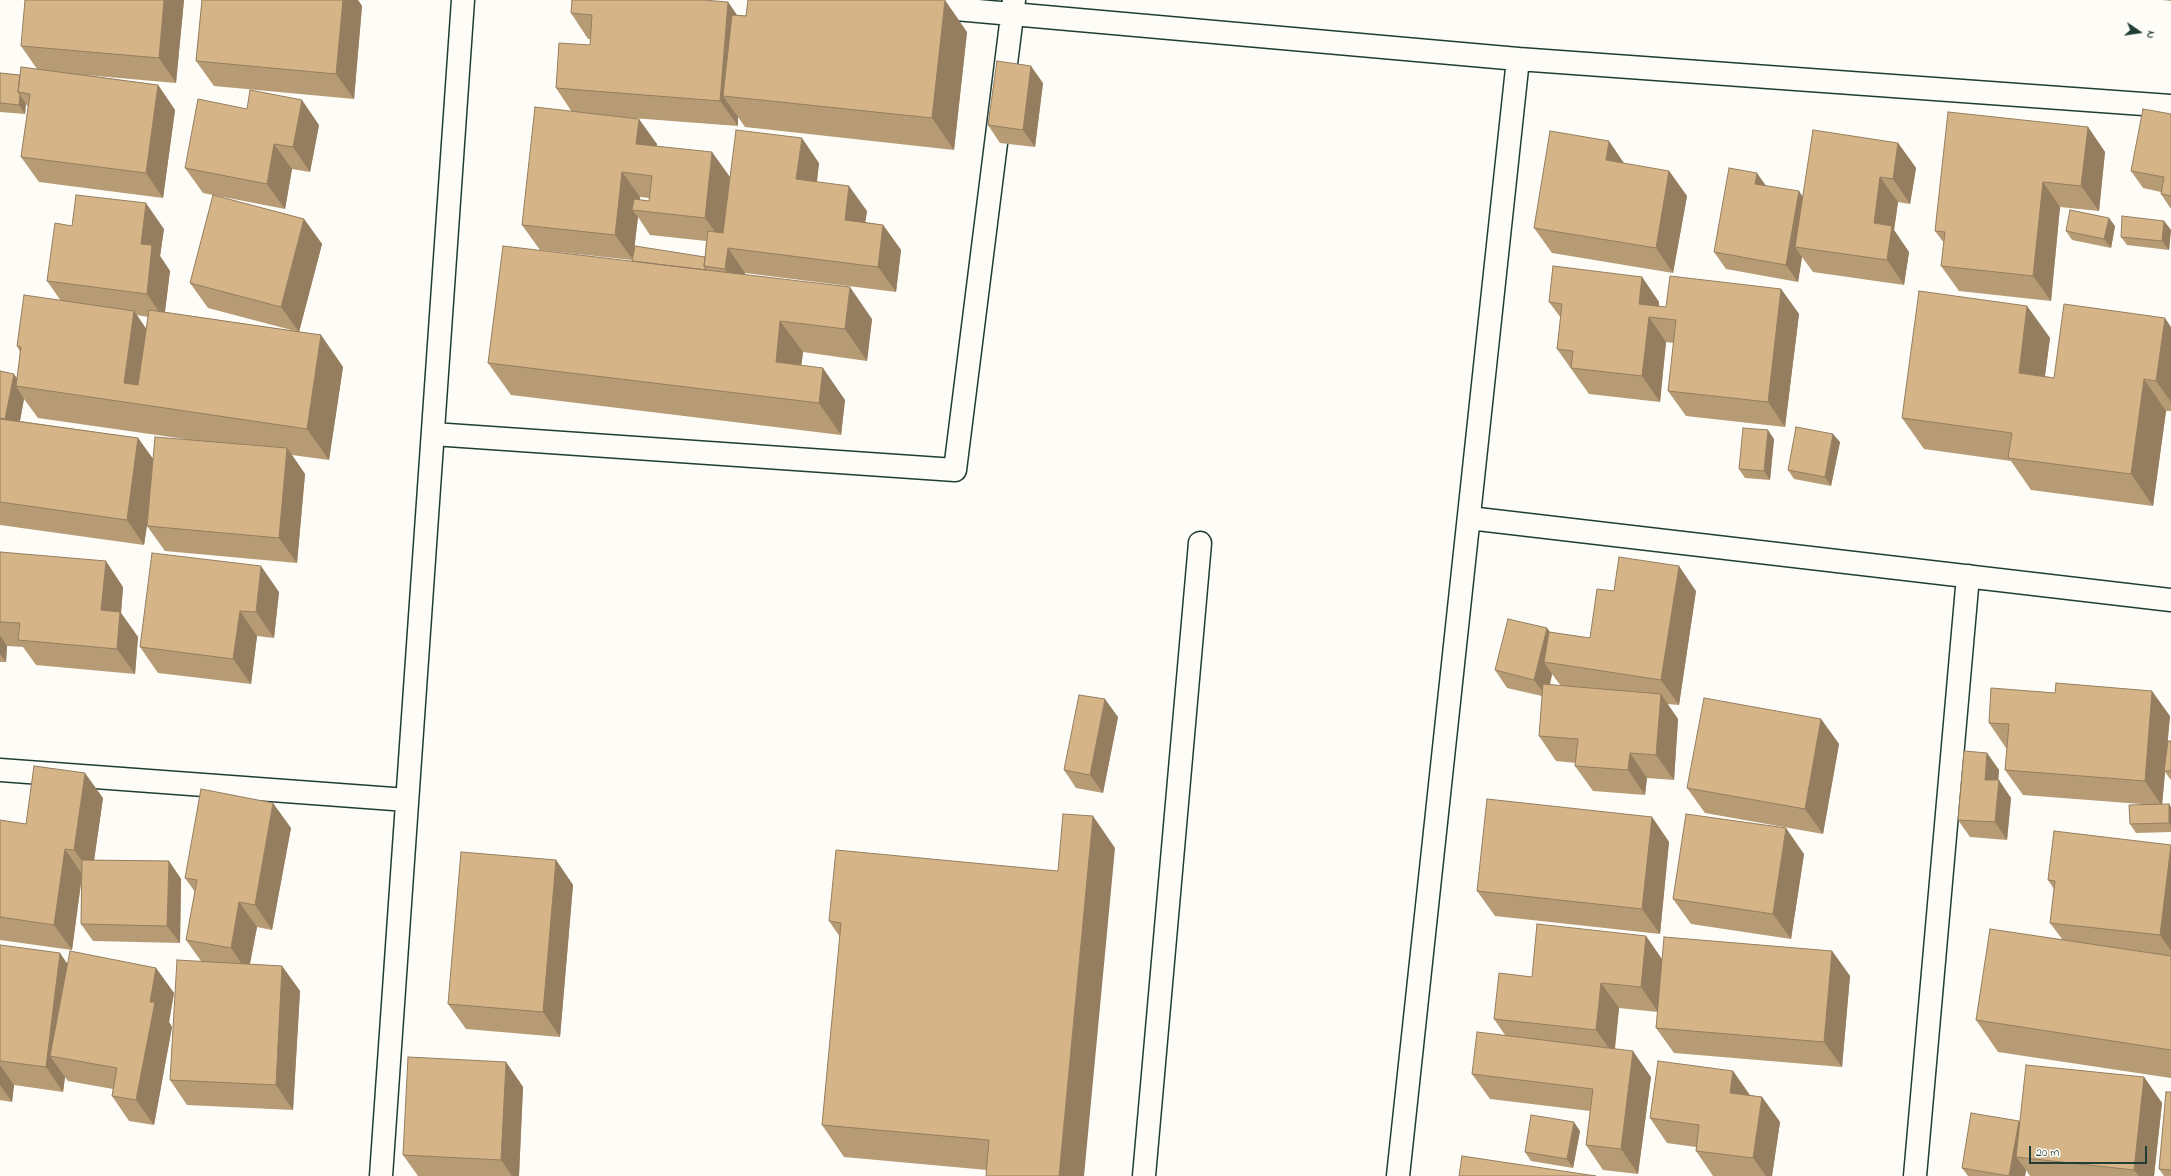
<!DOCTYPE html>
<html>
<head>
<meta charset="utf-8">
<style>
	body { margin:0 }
	#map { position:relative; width:2171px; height:1176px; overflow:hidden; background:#fdfcf7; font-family:"Indie Flower",sans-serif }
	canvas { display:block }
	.north { position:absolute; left:2119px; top:12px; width:40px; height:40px; -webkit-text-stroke:3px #fdfcf7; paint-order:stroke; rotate:103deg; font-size:11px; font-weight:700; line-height:16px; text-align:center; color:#1f3d34 }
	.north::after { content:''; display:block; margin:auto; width:14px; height:18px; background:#1f3d34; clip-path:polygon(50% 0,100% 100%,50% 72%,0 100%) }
	.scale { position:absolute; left:2029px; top:1146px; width:118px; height:18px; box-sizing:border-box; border:2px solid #1f3d34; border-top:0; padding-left:5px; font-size:12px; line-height:14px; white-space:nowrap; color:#1f3d34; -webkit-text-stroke:3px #fdfcf7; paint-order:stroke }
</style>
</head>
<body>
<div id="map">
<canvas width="2171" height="1176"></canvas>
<div class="north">N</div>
<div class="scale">20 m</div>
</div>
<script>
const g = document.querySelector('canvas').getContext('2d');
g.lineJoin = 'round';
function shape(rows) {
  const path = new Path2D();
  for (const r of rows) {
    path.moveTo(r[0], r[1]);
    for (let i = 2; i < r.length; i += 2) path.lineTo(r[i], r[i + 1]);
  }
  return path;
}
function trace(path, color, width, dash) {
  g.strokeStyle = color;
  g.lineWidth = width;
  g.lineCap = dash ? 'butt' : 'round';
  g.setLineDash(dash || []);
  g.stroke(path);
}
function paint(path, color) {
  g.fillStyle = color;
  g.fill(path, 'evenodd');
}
const street = shape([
	[922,6,1518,59,2171,106],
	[433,434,955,470,1014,0],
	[1469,518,2171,600],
	[0,770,407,800],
	[381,1176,463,0],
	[1144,1176,1200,543],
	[1398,1176,1518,59],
	[1915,1176,1968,576]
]);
const wall = shape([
	[184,0,176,83,85,75,158,85,175,110,163,198,39,182,21,157,28,107,26,104,25,114,0,112,0,73,20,75,37,69,21,46],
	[202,0,358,0,362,6,354,99,214,86,196,61],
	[2162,0,2171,0,2171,1],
	[728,2,737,15,967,32,954,150,745,127,738,117,738,126,619,117,657,144,657,146,730,177,727,200,819,163,817,182,867,211,865,222,883,225,901,250,896,292,745,273,745,275,872,319,867,361,803,352,801,365,845,400,841,435,511,395,488,363,632,261,632,260,540,250,522,225,572,112,556,88,590,45,590,39,588,39,571,13],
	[640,197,649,198,649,201,640,200],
	[638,217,650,235,706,241,705,257,634,248],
	[1043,83,1035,147,1000,143,988,125],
	[2171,114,2171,209,2161,194,2161,192,2143,188,2131,171],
	[319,125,310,172,292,169,285,209,213,195,304,219,322,244,299,332,208,308,190,283,213,195,203,193,185,168],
	[2088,127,2105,152,2099,211,2060,207,2051,301,1959,291,1941,266,1944,243,1935,231],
	[1898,143,1916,168,1910,204,1898,202,1894,230,1909,252,1904,285,1813,272,1802,257,1798,282,1726,269,1714,252,1766,186,1803,198],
	[1669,171,1687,196,1673,273,1552,253,1534,228],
	[2164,221,2171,230,2169,250,2127,245,2121,237],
	[72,226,164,229,160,256,170,271,165,312,321,335,343,367,329,460,292,455,305,474,297,563,165,551,147,526,144,545,0,525,0,371,17,378,20,352,17,346,61,301,47,281],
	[137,315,148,317,146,329],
	[24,399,38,418,185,439,153,459,138,438,20,421],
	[2115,226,2111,248,2072,240,2066,231],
	[1642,277,1659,302,1659,307,1666,307,1781,289,1799,314,1785,427,1686,416,1668,391,1674,343,1666,342,1660,402,1589,394,1557,349,1561,318,1549,302],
	[2027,306,2050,338,2045,376,2054,378,2171,327,2171,411,2166,411,2153,506,2031,490,2011,461,1924,449,1902,418],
	[1774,439,1770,480,1745,478,1739,469],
	[1840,442,1831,486,1794,479,1788,470],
	[0,552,123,587,121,613,138,637,135,674,36,665,23,647,7,646,6,662,0,662],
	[1614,591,1696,591,1679,705,1667,704,1678,719,1674,780,1647,778,1645,795,1593,791,1575,766,1576,763,1556,761,1539,736,1542,696,1507,688,1495,670,1547,628,1550,632,1590,638],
	[1552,674,1561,686,1550,685],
	[279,592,274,638,257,636,251,684,158,673,140,647],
	[2170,716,2166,754,2171,741,2171,780,2165,772,2162,804,2171,807,2171,832,2136,833,2130,824,2141,804,2023,795,2005,770,2007,748,2006,748,1989,723],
	[1118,717,1103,793,1076,788,1064,770],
	[1821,719,1839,744,1823,834,1705,813,1687,788],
	[1987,753,1999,770,1998,780,2011,798,2007,840,1970,837,1958,820],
	[103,798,94,860,169,861,181,879,180,943,93,941,81,924,82,877,72,950,0,940,0,820,26,824],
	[1652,817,1669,842,1660,934,1495,916,1477,891],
	[291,828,272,930,257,927,250,964,282,966,300,991,293,1110,187,1105,170,1080,201,961,186,940,195,892,185,878],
	[2171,845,2171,1078,1998,1052,1976,1020,2062,939,2050,923,2054,889,2048,880],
	[1115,848,987,1170,844,1157,822,1125,840,937,829,921,1058,871],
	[1804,854,1791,939,1691,924,1673,899],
	[556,860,573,885,560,1037,466,1029,448,1004],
	[1646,936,1662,959,1832,951,1850,976,1842,1067,1674,1053,1656,1028,1658,1012,1619,1008,1615,1049,1651,1077,1638,1174,1603,1170,1586,1145,1590,1111,1490,1099,1472,1074,1505,1035,1494,1019,1532,977],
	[0,945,67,963,156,968,174,993,169,1022,172,1027,154,1125,129,1121,112,1096,113,1089,68,1081,65,1077,63,1092,14,1085,12,1102,0,1100],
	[506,1062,523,1087,519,1176,418,1176,403,1155],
	[1733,1071,1750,1095,1762,1097,1780,1122,1772,1176,1713,1176,1696,1151,1696,1147,1667,1143,1650,1118],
	[2144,1077,2162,1103,2154,1176,2030,1176,2026,1170,2025,1176,1968,1176,1962,1168,2019,1121,2020,1122],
	[2171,1092,2171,1176,2164,1176,2159,1169],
	[1580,1131,1573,1168,1531,1161,1525,1152]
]);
const shadedWall = shape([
	[164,0,184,0,176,83,159,58],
	[343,0,358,0,362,6,354,99,336,74],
	[945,0,967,32,954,150,932,118],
	[728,2,745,27,723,96,738,117,738,126,720,101],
	[1031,66,1043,83,1035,147,1023,130],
	[158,85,175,110,163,198,146,173],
	[20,95,26,104,25,114,19,105],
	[302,100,319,125,310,172,293,147],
	[639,119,657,144,654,169,636,144],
	[2088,127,2105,152,2099,211,2081,186],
	[802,138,819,163,814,204,796,179],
	[1609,141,1626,166,1606,160],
	[1898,143,1916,168,1910,204,1893,179],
	[274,144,292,169,285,209,267,184],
	[712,152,730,177,723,243,705,218],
	[1669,171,1687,196,1673,273,1656,248],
	[622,172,640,197,638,211,632,210,638,217,633,260,615,235],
	[1757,173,1769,190,1755,184],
	[1880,177,1898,202,1894,230,1909,252,1904,285,1887,260,1874,223],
	[2043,182,2060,207,2051,301,2033,276],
	[849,186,867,211,862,245,845,220],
	[1799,191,1811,209,1795,247,1802,257,1798,282,1786,265],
	[146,203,164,229,160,256,170,271,164,319,147,294,141,244],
	[2109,218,2115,226,2111,248,2104,239],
	[304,219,322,244,299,332,281,307],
	[2164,221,2171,230,2169,250,2162,241],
	[883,225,901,250,896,292,878,267],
	[728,248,745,273,743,294,725,269],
	[1642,277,1659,302,1658,318,1649,317,1666,342,1660,402,1642,376,1639,304],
	[850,287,872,319,867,361,845,329],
	[1781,289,1799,314,1785,427,1768,402],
	[2027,306,2050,338,2041,405,2019,373],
	[134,311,156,343,147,405,124,383],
	[2165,318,2171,327,2171,402,2156,381],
	[780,321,803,352,798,394,776,362],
	[321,335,343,367,329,460,307,429],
	[823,368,845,400,841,435,819,403],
	[14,374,23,387,16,386,24,399,17,436,5,419],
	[2144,379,2166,411,2153,506,2131,474],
	[1768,430,1774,439,1770,480,1764,471],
	[1833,434,1840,442,1831,486,1825,477],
	[138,438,156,463,144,545,127,520],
	[287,448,305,474,297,563,279,538],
	[106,561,123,587,121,613,138,637,135,674,117,649,101,610],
	[261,566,279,592,274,638,256,612],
	[1679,566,1696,591,1679,705,1661,680],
	[240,611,257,636,251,684,233,659],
	[1547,628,1559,646,1544,662,1552,674,1547,697,1534,680],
	[0,635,7,646,6,662,0,654],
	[2152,691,2170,716,2162,806,2145,781],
	[1661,694,1678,719,1674,780,1656,755],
	[1105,699,1118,717,1103,793,1090,775],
	[1821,719,1839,744,1823,834,1805,809],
	[1630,753,1647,778,1645,795,1628,770],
	[1987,753,1999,770,1997,797,1985,780],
	[85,773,103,798,92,875,74,850],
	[1999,780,2011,798,2007,840,1995,822],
	[273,803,291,828,272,930,255,905],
	[2169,804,2171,807,2171,826,2169,823],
	[1093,816,1115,848,1084,1176,1059,1176],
	[1652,817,1669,842,1660,934,1642,909],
	[1786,828,1804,854,1791,939,1773,914],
	[2171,845,2171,951,2160,935],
	[65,849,82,874,72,950,54,925],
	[556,860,573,885,560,1037,543,1012],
	[169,861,181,879,180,943,167,926],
	[239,902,257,927,248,973,231,948],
	[1646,936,1663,961,1658,1012,1641,987],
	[1832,951,1850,976,1842,1067,1824,1042],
	[60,953,77,978,50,1056,65,1077,63,1092,46,1067],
	[282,966,300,991,293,1110,276,1085],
	[156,968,174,993,169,1022,172,1027,154,1125,136,1100,150,1002],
	[1601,983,1619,1008,1614,1055,1596,1030],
	[1633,1051,1651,1077,1638,1174,1621,1149],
	[506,1062,523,1087,519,1176,512,1176,501,1160],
	[0,1065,14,1085,12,1102,0,1085],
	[1733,1071,1751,1097,1730,1093],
	[2144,1077,2162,1103,2154,1176,2139,1176,2134,1170],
	[1762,1097,1780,1122,1772,1176,1766,1176,1753,1158],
	[2019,1121,2031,1138,2016,1157,2026,1170,2025,1176,2009,1176],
	[1574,1122,1580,1131,1573,1168,1567,1159]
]);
const building = shape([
	[25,0,164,0,159,58,21,46,25,0],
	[202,0,343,0,336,74,196,61,202,0],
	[572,0,703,0,728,2,720,101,556,88,559,43,590,45,592,15,571,13,572,0],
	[748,0,945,0,932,118,723,96,732,15,746,16,748,0],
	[997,61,1031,66,1023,130,988,125,997,61],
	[21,67,158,85,146,173,21,157,30,94,18,92,21,67],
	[0,73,20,75,18,92,20,95,19,105,0,103,0,73],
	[250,90,302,100,293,147,274,144,267,184,185,168,198,99,247,109,250,90],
	[535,107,639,119,636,144,712,152,705,218,632,210,634,199,649,201,652,176,622,172,615,235,522,225,535,107],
	[2143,109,2171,114,2171,196,2161,194,2164,177,2131,171,2143,109],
	[1948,112,2088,127,2081,186,2043,182,2033,276,1941,266,1945,232,1935,231,1948,112],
	[736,130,802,138,796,179,849,186,845,220,883,225,878,267,728,248,725,269,704,266,708,231,723,233,736,130],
	[1813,130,1898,143,1893,179,1880,177,1874,223,1892,226,1887,260,1795,247,1813,130],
	[1550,131,1609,141,1606,160,1669,171,1656,248,1534,228,1550,131],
	[1729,168,1757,173,1755,184,1799,191,1786,265,1714,252,1729,168],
	[76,195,146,203,141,244,152,245,147,294,47,281,55,223,72,226,76,195],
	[213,195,304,219,281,307,190,283,213,195],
	[2070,210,2109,218,2104,239,2066,231,2070,210],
	[2122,216,2164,221,2162,241,2121,237,2122,216],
	[503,246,850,287,845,329,780,321,776,362,823,368,819,403,488,363,503,246],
	[635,246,705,257,704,266,706,270,632,261,635,246],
	[1553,266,1642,277,1639,304,1666,307,1670,276,1781,289,1768,402,1668,391,1676,320,1649,317,1642,376,1571,368,1573,351,1557,349,1562,304,1549,302,1553,266],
	[1919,291,2027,306,2019,373,2054,378,2064,304,2165,318,2156,381,2144,379,2131,474,2008,458,2012,433,1902,418,1919,291],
	[24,295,134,311,124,383,138,385,149,310,321,335,307,429,16,386,21,347,17,346,24,295],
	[0,371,14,374,5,419,0,418,0,371],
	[0,419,138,438,127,520,0,502,0,419],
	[1796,427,1833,434,1825,477,1788,470,1796,427],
	[1743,428,1768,430,1764,471,1739,469,1743,428],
	[155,437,287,448,279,538,147,526,155,437],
	[0,552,106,561,101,610,120,612,117,649,18,640,20,623,0,622,0,552],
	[152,553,261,566,256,612,240,611,233,659,140,647,152,553],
	[1619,557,1679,566,1661,680,1544,662,1549,632,1590,638,1597,589,1614,591,1619,557],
	[1508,619,1547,628,1534,680,1495,670,1508,619],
	[2056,683,2152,691,2145,781,2005,770,2009,724,1989,723,1991,688,2055,693,2056,683],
	[1543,684,1661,694,1656,755,1630,753,1628,770,1575,766,1578,739,1539,736,1543,684],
	[1079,695,1105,699,1090,775,1064,770,1079,695],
	[1704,698,1821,719,1805,809,1687,788,1704,698],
	[2168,741,2171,741,2171,771,2164,771,2168,741],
	[1964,751,1987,753,1985,780,1999,780,1995,822,1958,820,1964,751],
	[34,766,85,773,74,850,65,849,54,925,0,917,0,820,26,824,34,766],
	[201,789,273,803,255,905,239,902,231,948,186,940,197,880,185,878,201,789],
	[1487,799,1652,817,1642,909,1477,891,1487,799],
	[2169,804,2169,823,2130,824,2129,805,2169,804],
	[1063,814,1093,816,1059,1176,986,1176,989,1140,822,1125,841,923,829,921,836,850,1058,871,1063,814],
	[1686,814,1786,828,1773,914,1673,899,1686,814],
	[2054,831,2171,845,2160,935,2050,923,2055,881,2048,880,2054,831],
	[461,852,556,860,543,1012,448,1004,461,852],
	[82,860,169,861,167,926,81,924,82,860],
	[1537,924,1646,936,1641,987,1601,983,1596,1030,1494,1019,1499,973,1532,977,1537,924],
	[1990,929,2171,956,2171,1050,1976,1020,1990,929],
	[1664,937,1832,951,1824,1042,1656,1028,1664,937],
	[0,945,60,953,46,1067,0,1061,0,945],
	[70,951,156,968,150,1002,155,1002,136,1100,112,1096,117,1068,50,1056,70,951],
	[177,960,282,966,276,1085,170,1080,177,960],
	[1477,1032,1633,1051,1621,1149,1586,1145,1593,1089,1472,1074,1477,1032],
	[408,1057,506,1062,501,1160,403,1155,408,1057],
	[1658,1061,1733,1071,1730,1093,1762,1097,1753,1158,1696,1151,1699,1125,1650,1118,1658,1061],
	[2026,1065,2144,1077,2134,1170,2016,1157,2026,1065],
	[2166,1092,2171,1092,2171,1170,2159,1169,2166,1092],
	[1971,1113,2019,1121,2009,1176,1962,1168,1971,1113],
	[1531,1115,1574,1122,1567,1159,1525,1152,1531,1115],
	[1462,1156,1596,1176,1459,1176,1462,1156]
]);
trace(street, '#1f3d34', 25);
trace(street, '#fdfcf7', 22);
paint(wall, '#b79b75');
paint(shadedWall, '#957e5f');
paint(building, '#d5b488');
trace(building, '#957e5f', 1);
</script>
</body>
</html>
